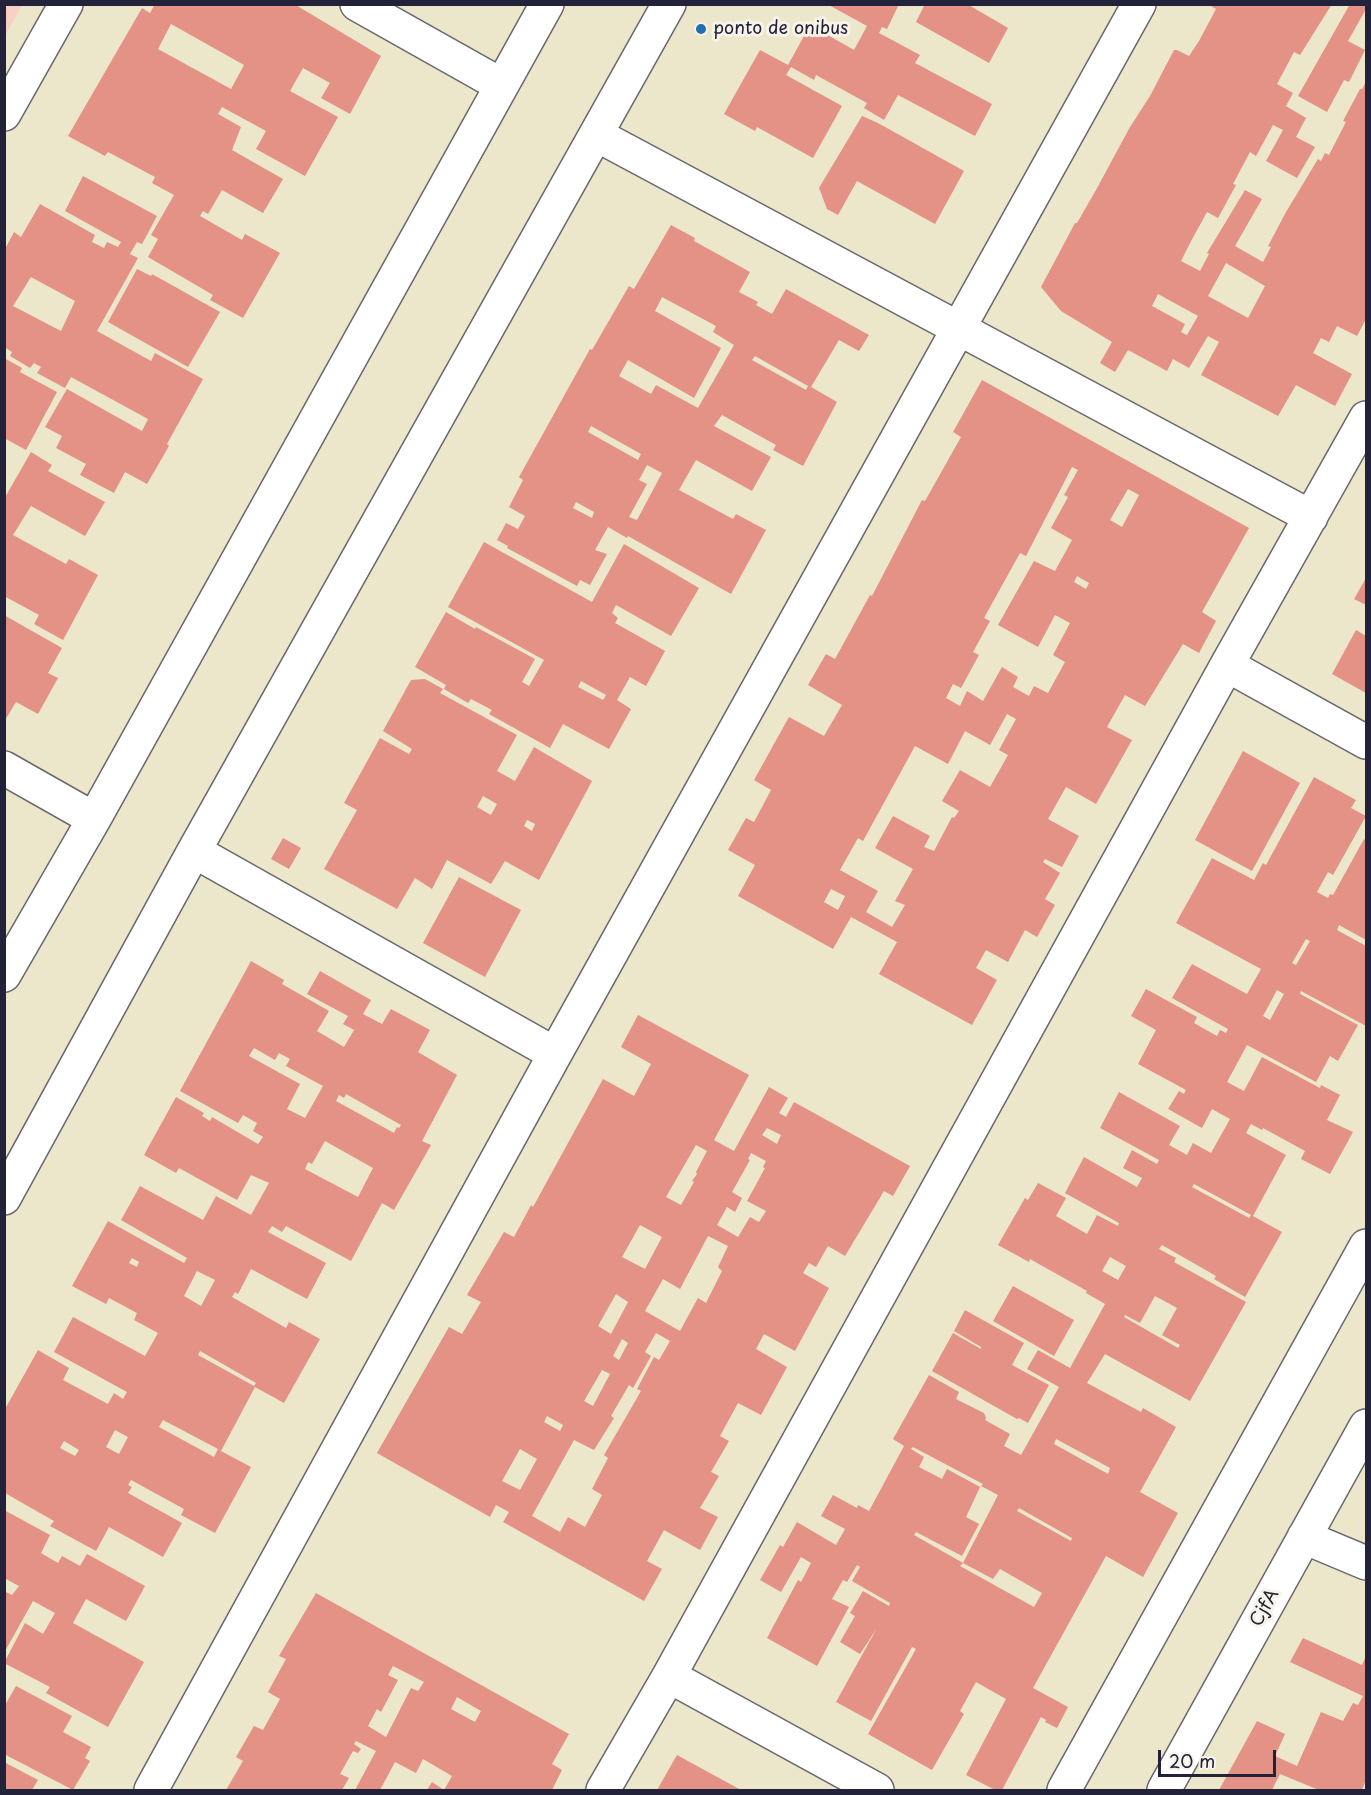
<!DOCTYPE html>
<html>
<head>
<meta charset="utf-8">
<style>
	body { margin:0 }
	#map { position:relative; width:1371px; height:1795px; overflow:hidden; background:#ece6cb; font-family:"Playpen Sans",sans-serif }
	canvas { display:block }
	.frame { position:absolute; inset:0; border:6px solid #22223b; pointer-events:none }
	.scale { position:absolute; left:1158px; top:1750px; width:118px; height:27px; box-sizing:border-box; border:3px solid #22223b; border-top:0; padding-left:8px; font-size:18px; line-height:21px; white-space:nowrap; color:#22223b; -webkit-text-stroke:4px #f7f3e8; paint-order:stroke }
</style>
</head>
<body>
<div id="map">
<canvas width="1371" height="1795"></canvas>
<div class="frame"></div>
<div class="scale">20 m</div>
</div>
<script>
const g = document.querySelector('canvas').getContext('2d');
g.lineJoin = 'round';
function paint(path, color) {
  g.fillStyle = color;
  g.fill(path, 'evenodd');
}
function shape(rows) {
  const path = new Path2D();
  for (const r of rows) {
    path.moveTo(r[0], r[1]);
    for (let i = 2; i < r.length; i += 2) path.lineTo(r[i], r[i + 1]);
  }
  return path;
}
function trace(path, color, width, dash) {
  g.strokeStyle = color;
  g.lineWidth = width;
  g.lineCap = dash ? 'butt' : 'round';
  g.setLineDash(dash || []);
  g.stroke(path);
}
function label(font, color, halo, rows, align = 'center') {
  g.font = font + ' "Playpen Sans",sans-serif';
  g.lineWidth = 6;
  g.setLineDash([]);
  g.textBaseline = 'middle';
  g.strokeStyle = halo;
  g.fillStyle = color;
  for (const [text, x, y, turn = 0] of rows) {
    g.save();
    g.translate(x, y);
    g.rotate((+turn || 0) * Math.PI / 180);
    g.textAlign = isNaN(turn) ? turn : align;
    if (halo) g.strokeText(text, 0, 0);
    g.fillText(text, 0, 0);
    g.restore();
  }
}
const built = shape([
	[5,4,22,5,5,36,4,5]
]);
const building = shape([
	[155,4,294,4,381,56,350,114,321,98,330,83,303,68,290,91,338,117,305,176,256,149,266,131,222,107,218,114,241,127,232,150,283,179,263,213,222,190,208,214,203,211,200,216,242,240,245,234,280,253,243,318,210,300,213,295,148,257,158,239,151,235,174,195,152,183,155,177,108,152,105,156,68,136,142,8,150,13],
	[171,24,244,65,231,89,158,49],
	[827,4,899,4,887,29,882,27,879,33,920,55,915,63,992,104,975,136,898,95,884,120,864,108,867,103,816,75,814,80,791,67,786,75,842,106,813,158,757,127,755,131,724,114,760,50,788,65,810,25,854,50,867,26],
	[925,4,967,4,1008,28,989,63,916,22],
	[1208,4,1332,4,1300,55,1294,52,1277,84,1293,93,1286,106,1306,118,1296,137,1315,147,1297,178,1266,161,1283,130,1273,125,1256,156,1250,152,1233,184,1236,185,1218,218,1207,212,1190,243,1181,261,1200,271,1209,254,1207,253,1245,190,1262,199,1235,246,1263,262,1271,247,1268,246,1286,212,1318,159,1321,161,1325,153,1329,155,1346,122,1343,121,1360,89,1362,89,1366,82,1366,319,1357,336,1337,326,1329,342,1321,338,1313,353,1352,374,1335,406,1296,385,1278,416,1201,375,1219,342,1208,336,1189,368,1173,359,1167,371,1128,350,1115,372,1100,363,1112,342,1061,311,1041,287,1075,223,1077,223,1096,190,1130,127,1150,96,1174,50,1177,50,1189,56,1199,41,1216,9],
	[1226,263,1265,286,1248,318,1208,296],
	[1158,294,1198,316,1187,335,1181,332,1185,324,1152,306],
	[1350,4,1366,4,1366,9,1348,41,1365,50,1349,82,1344,80,1327,112,1298,96],
	[862,116,878,123,964,171,935,224,857,181,838,215,827,209,819,188],
	[83,176,157,216,142,244,137,242,130,254,138,258,97,331,151,361,155,353,203,379,167,444,169,446,147,484,125,472,114,493,80,475,86,464,56,448,62,436,45,427,67,389,142,431,148,419,71,377,65,388,37,373,41,367,34,363,30,368,10,356,12,352,4,347,4,251,14,232,21,237,40,204,95,235,92,242,104,248,107,242,118,247,121,242,65,211],
	[31,277,75,301,61,331,13,306],
	[671,225,695,238,694,241,750,272,739,292,758,302,756,305,772,314,786,289,869,335,859,351,839,340,811,387,837,402,803,466,773,450,776,445,722,415,714,426,771,457,752,491,696,460,679,490,733,519,736,514,766,530,731,594,628,536,627,538,608,527,595,550,607,554,590,585,580,580,577,586,507,548,508,546,497,540,506,523,518,529,525,516,509,507,523,480,519,477,590,349,592,350,629,286,634,289],
	[662,297,716,326,713,332,734,345,698,408,656,385,651,394,619,376,628,360,694,398,721,348,655,311],
	[755,356,808,386,806,390,752,360],
	[591,426,641,454,638,460,588,432],
	[647,465,662,473,637,520,629,517,647,484,639,480],
	[576,502,594,512,592,518,573,508],
	[137,269,151,276,152,274,220,312,188,367,108,322],
	[4,358,22,368,20,372,57,392,26,450,4,438],
	[982,380,1249,528,1202,612,1216,621,1199,653,1183,644,1145,706,1125,695,1107,727,1132,740,1096,804,1066,787,1048,819,1079,836,1062,867,1045,859,1043,862,1060,873,1045,899,1055,905,1037,937,1025,930,1008,962,986,950,976,968,997,980,972,1025,879,974,897,942,851,917,833,949,738,896,755,865,728,850,746,818,754,822,771,790,754,780,789,717,824,736,842,705,808,685,826,654,835,659,870,595,872,596,922,500,925,501,961,437,953,432],
	[1072,467,1078,470,1064,495,1068,497,1051,528,1072,540,1055,571,1034,561,998,625,1038,647,1055,615,1070,623,1053,655,1065,662,1048,693,1034,686,1029,696,1013,687,1018,677,1002,667,983,701,967,691,960,706,946,698,953,684,961,688,979,655,973,652,990,621,984,618,1020,553,1026,556],
	[1128,489,1139,495,1122,527,1110,520],
	[1077,576,1089,583,1086,589,1074,582],
	[1007,714,1016,719,999,750,1008,755,990,787,960,770,942,801,959,811,954,818,952,817,934,851,924,847,930,836,893,816,875,848,913,869,895,901,905,905,892,927,866,912,878,891,840,870,858,838,863,841,915,746,948,764,965,731,990,745],
	[831,889,845,896,838,910,824,902],
	[31,452,52,465,48,471,105,502,85,536,31,506,13,535,66,564,69,559,98,575,63,640,34,624,39,615,4,596,4,499],
	[484,542,592,602,624,544,699,588,671,636,616,605,612,613,618,618,615,623,665,651,646,686,630,677,617,700,631,709,609,749,563,724,550,748,489,714,492,710,471,699,468,703,444,689,446,685,415,667,446,612,475,629,476,627,535,659,522,682,529,686,544,660,448,607],
	[581,681,606,695,603,700,578,687],
	[1366,578,1366,605,1354,599],
	[4,615,62,648,48,673,58,678,38,714,16,702,4,722],
	[1356,630,1366,636,1366,693,1332,674],
	[425,679,443,689,440,693,517,735,497,771,515,781,534,747,592,781,539,880,505,861,491,884,447,860,432,889,415,878,397,909,324,869,357,810,344,803,380,738,409,754,412,749,383,731,411,680],
	[483,796,497,804,491,815,477,807],
	[527,820,535,824,532,831,524,826],
	[1243,751,1300,783,1252,871,1195,840],
	[1314,777,1356,800,1351,808,1366,816,1333,875,1328,872,1317,892,1328,898,1330,894,1333,895,1364,839,1366,841,1366,940,1339,925,1337,930,1366,946,1366,1026,1301,991,1300,994,1358,1025,1338,1061,1330,1056,1316,1082,1247,1045,1227,1082,1244,1091,1262,1057,1320,1088,1321,1085,1340,1095,1327,1120,1353,1132,1330,1174,1301,1159,1305,1151,1263,1128,1262,1130,1251,1124,1246,1133,1286,1155,1253,1216,1194,1184,1192,1187,1249,1218,1251,1215,1282,1232,1245,1297,1214,1279,1216,1276,1162,1245,1159,1249,1176,1258,1174,1262,1246,1302,1190,1401,1105,1354,1087,1383,1141,1412,1143,1408,1176,1427,1140,1492,1178,1513,1143,1577,1106,1556,1033,1688,1068,1707,1057,1728,1045,1722,1046,1720,1041,1717,1002,1790,995,1790,966,1775,1006,1699,976,1682,960,1711,964,1714,932,1770,868,1734,916,1649,912,1647,871,1721,836,1702,877,1628,860,1654,840,1642,855,1616,850,1613,863,1591,889,1606,890,1603,852,1581,860,1567,857,1565,847,1582,843,1580,832,1599,849,1607,817,1666,767,1638,798,1580,801,1582,811,1563,801,1557,781,1592,760,1580,780,1545,783,1547,797,1522,836,1545,845,1529,821,1516,833,1495,857,1508,858,1505,869,1511,904,1446,893,1439,929,1375,959,1392,956,1399,984,1413,986,1418,985,1420,1010,1434,1004,1446,1021,1455,1059,1387,1027,1369,1038,1350,1070,1368,1105,1304,1086,1293,1087,1291,1030,1259,1029,1262,998,1245,1025,1198,1028,1200,1038,1183,1066,1198,1056,1216,1087,1234,1097,1215,1118,1226,1119,1223,1065,1193,1084,1157,1137,1187,1142,1178,1123,1168,1132,1150,1157,1164,1159,1160,1100,1128,1119,1092,1180,1126,1169,1145,1187,1155,1193,1143,1211,1153,1230,1119,1212,1109,1202,1128,1168,1109,1179,1091,1184,1094,1186,1090,1138,1064,1156,1030,1131,1016,1146,989,1197,1017,1194,1023,1217,1036,1220,1030,1226,1033,1228,1029,1172,998,1192,964,1247,994,1261,969,1176,923,1212,858,1254,880,1263,863,1266,865],
	[1306,939,1310,941,1296,965,1292,963],
	[1277,990,1284,994,1270,1020,1263,1016],
	[1110,1257,1126,1266,1118,1280,1102,1271],
	[1155,1296,1177,1308,1162,1335,1180,1345,1178,1348,1124,1317,1125,1315,1140,1323],
	[1056,1439,1110,1468,1108,1474,1054,1444],
	[913,1447,983,1484,981,1486,998,1495,963,1563,914,1535,916,1532,962,1556,979,1524,966,1517,980,1487,947,1469,942,1479,919,1467,924,1457,911,1449],
	[1019,1508,1072,1538,1071,1541,1017,1511],
	[963,1563,993,1579,1000,1569,1042,1593,1034,1607,960,1566],
	[283,838,301,848,289,869,271,859],
	[459,877,521,910,485,977,423,943],
	[251,961,284,980,282,984,329,1011,317,1031,344,1047,354,1030,343,1024,348,1016,307,994,320,971,371,1000,363,1014,382,1024,391,1009,430,1030,418,1052,457,1075,422,1141,431,1145,394,1210,382,1203,351,1261,286,1226,282,1232,272,1226,268,1232,326,1263,307,1299,251,1269,238,1294,235,1292,232,1297,286,1328,289,1322,320,1339,284,1403,255,1387,221,1451,251,1467,215,1533,181,1515,184,1509,131,1480,128,1485,132,1487,128,1493,182,1523,163,1557,109,1527,96,1551,50,1526,54,1521,5,1493,5,1409,38,1350,69,1368,63,1380,108,1404,114,1393,123,1399,127,1392,54,1352,73,1317,145,1356,158,1333,134,1320,137,1313,109,1298,106,1304,72,1286,108,1221,184,1263,187,1258,121,1220,140,1186,203,1220,216,1196,251,1215,269,1183,251,1175,237,1200,179,1168,176,1173,144,1155,176,1097,204,1113,202,1116,210,1121,212,1117,258,1144,263,1137,253,1131,257,1123,243,1115,238,1123,180,1091],
	[254,1048,275,1060,279,1053,290,1059,286,1066,323,1086,305,1118,287,1109,300,1084,249,1056],
	[346,1094,401,1125,399,1128,397,1127,394,1133,336,1101,339,1095,344,1098],
	[325,1141,373,1168,358,1197,305,1169,308,1162,312,1164],
	[132,1258,139,1262,137,1267,129,1263],
	[197,1271,215,1280,201,1306,184,1296],
	[200,1351,256,1383,254,1386,198,1355],
	[163,1420,218,1449,214,1457,159,1427],
	[115,1430,128,1437,119,1454,106,1447],
	[64,1441,79,1450,75,1456,60,1448],
	[638,1015,749,1075,714,1140,734,1151,769,1087,788,1098,779,1113,786,1117,794,1102,910,1166,893,1196,884,1191,845,1256,828,1246,816,1267,809,1263,803,1273,829,1288,795,1351,764,1334,756,1349,787,1367,761,1415,738,1403,720,1436,729,1441,711,1472,719,1476,700,1508,718,1517,700,1550,664,1530,647,1561,662,1569,644,1601,503,1522,509,1512,496,1505,490,1517,377,1453,449,1327,462,1334,481,1302,467,1295,504,1232,514,1237,531,1205,533,1207,603,1079,634,1096,651,1064,621,1047],
	[767,1128,781,1135,777,1144,762,1135],
	[696,1145,707,1151,696,1172,697,1174,692,1181,694,1182,681,1205,666,1197],
	[751,1153,766,1161,763,1167,765,1168,747,1201,766,1211,759,1222,750,1217,738,1237,717,1225,727,1207,735,1212,742,1198,732,1192,750,1160,748,1159],
	[640,1225,662,1237,645,1269,622,1257],
	[708,1236,728,1246,718,1267,722,1271,706,1303,698,1298,680,1331,645,1311,663,1279,680,1289],
	[616,1294,628,1302,611,1334,598,1326],
	[656,1333,670,1341,659,1360,654,1357,637,1389,641,1391,604,1455,608,1458,592,1489,602,1495,585,1527,568,1517,560,1532,532,1516,574,1440,594,1450,614,1418,611,1416,629,1385,633,1388,651,1356,645,1352],
	[622,1339,628,1343,619,1360,613,1356],
	[602,1370,610,1374,593,1406,584,1401],
	[547,1416,563,1425,560,1431,544,1422],
	[520,1449,537,1459,520,1490,502,1481],
	[1013,1286,1074,1320,1054,1356,993,1321],
	[965,1310,1024,1343,1012,1365,1049,1385,1028,1423,1019,1418,1017,1419,932,1371,953,1333,981,1349,981,1347,954,1331],
	[4,1510,50,1535,41,1553,58,1563,62,1556,80,1566,87,1554,145,1586,126,1621,86,1599,73,1623,144,1662,108,1727,46,1693,50,1687,4,1663,25,1623,43,1634,55,1613,33,1601,4,1653,4,1591,12,1595,19,1586,4,1578],
	[316,1593,569,1734,552,1764,562,1770,552,1790,427,1790,432,1782,444,1790,452,1776,423,1759,416,1773,395,1762,380,1790,355,1790,376,1751,356,1741,354,1744,361,1749,358,1753,353,1751,340,1774,349,1778,342,1790,226,1790,243,1761,236,1757,254,1726,263,1730,280,1699,268,1692,286,1659,279,1656],
	[393,1666,424,1682,418,1691,411,1688,386,1737,368,1726,377,1709,381,1712,398,1680,388,1675],
	[457,1697,481,1711,475,1722,451,1709],
	[1303,1638,1362,1665,1366,1656,1366,1780,1362,1790,1319,1790,1280,1774,1272,1790,1219,1790,1257,1721,1285,1734,1275,1756,1297,1766,1321,1712,1343,1721,1353,1703,1358,1705,1363,1696,1290,1662],
	[16,1686,72,1716,63,1732,91,1747,85,1758,90,1761,73,1790,4,1754,4,1707],
	[677,1755,741,1790,657,1790],
	[4,1762,38,1780,32,1790,4,1790]
]);
const minor = shape([
	[357,4,501,85],
	[4,114,66,4],
	[597,135,1311,517],
	[1227,665,1366,742],
	[4,768,94,819],
	[194,851,555,1054],
	[4,975,94,819,547,4],
	[4,1198,194,851,669,4],
	[1304,1537,1366,1563],
	[669,1676,877,1790],
	[151,1790,555,1054,1139,4],
	[603,1790,669,1676,1227,665,1366,418],
	[1064,1790,1366,1246],
	[1164,1790,1366,1426]
]);
const markers = [
	[701,29,6,"#1f6fb2"]
];
const poiNames = [
	["ponto de onibus",713,29]
];
const streetNames = [
	["CjfA",1265,1608,-61]
];
paint(built, '#f5d2c3');
paint(building, '#e49186');
trace(minor, '#69676d', 36);
trace(minor, '#fff', 33);
for (const [x, y, r, color] of markers) {
  const dot = new Path2D();
  dot.arc(x, y, r, 0, 2 * Math.PI);
  g.fillStyle = color;
  g.fill(dot);
  trace(dot, '#f7f3e8', 2);
}
label('18px', '#22223b', '#f7f3e8', poiNames, 'left');
label('18px', '#22223b', '#f7f3e8', streetNames);
</script>
</body>
</html>
